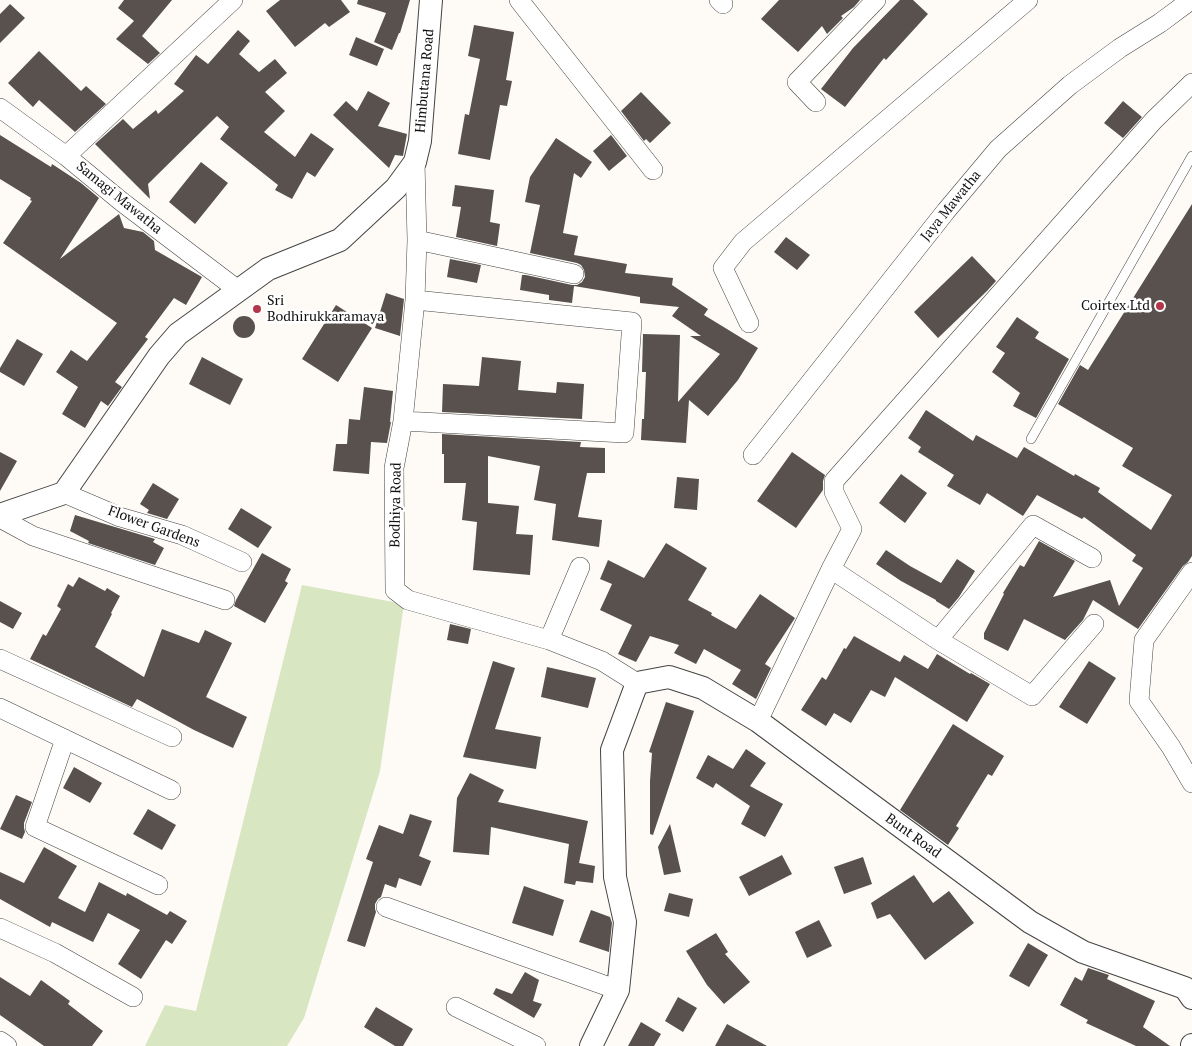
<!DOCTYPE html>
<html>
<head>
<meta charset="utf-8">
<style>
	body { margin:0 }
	canvas { display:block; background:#fefbf6 }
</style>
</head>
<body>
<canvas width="1192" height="1046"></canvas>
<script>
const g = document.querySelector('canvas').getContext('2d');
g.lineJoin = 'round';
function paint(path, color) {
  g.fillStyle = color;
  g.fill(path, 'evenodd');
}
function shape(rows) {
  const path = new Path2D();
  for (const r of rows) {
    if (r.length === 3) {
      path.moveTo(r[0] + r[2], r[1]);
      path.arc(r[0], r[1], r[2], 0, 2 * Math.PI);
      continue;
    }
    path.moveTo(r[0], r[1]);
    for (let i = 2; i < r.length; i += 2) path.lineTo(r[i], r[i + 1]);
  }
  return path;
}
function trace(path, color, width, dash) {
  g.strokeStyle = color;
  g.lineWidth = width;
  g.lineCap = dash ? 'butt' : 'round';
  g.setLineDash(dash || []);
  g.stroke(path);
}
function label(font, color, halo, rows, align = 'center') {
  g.font = font + ' "PT Serif",serif';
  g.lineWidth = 5;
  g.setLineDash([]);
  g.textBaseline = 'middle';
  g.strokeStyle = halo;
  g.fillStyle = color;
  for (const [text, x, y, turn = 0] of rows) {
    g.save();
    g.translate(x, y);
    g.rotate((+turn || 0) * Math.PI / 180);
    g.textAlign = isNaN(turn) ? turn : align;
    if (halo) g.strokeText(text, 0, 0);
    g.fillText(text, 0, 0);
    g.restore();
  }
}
const green = shape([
	[302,585,404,604,380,771,304,1018,287,1046,145,1046,165,1005,196,1011]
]);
const building = shape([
	[124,0,172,0,142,36,160,53,148,64,116,39,134,21,118,8],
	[280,0,341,0,350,12,329,27,325,23,295,47,266,11],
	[358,0,410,0,400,33,399,33,392,50,374,42,386,13,357,4],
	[779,0,860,0,854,7,841,16,843,18,827,34,822,26,798,52,761,19],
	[900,0,913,0,928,14,886,60,884,58,845,107,821,89,853,48],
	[10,4,25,18,0,43,0,14],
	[474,25,514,32,506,80,512,81,507,106,500,105,490,160,458,154,465,114,469,115,480,59,468,56],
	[238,30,250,41,239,54,259,72,275,59,287,73,265,92,285,111,264,132,295,157,311,133,334,149,315,177,307,172,292,199,275,190,278,185,220,139,229,127,217,116,148,184,150,199,95,144,123,119,133,129,156,110,158,114,184,91,174,84,196,55,208,64],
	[356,37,384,49,377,66,349,55],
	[39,51,81,91,86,86,106,104,75,132,39,100,33,107,8,83],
	[368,91,390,103,378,126,407,134,403,156,395,155,389,168,333,115,346,101,357,111],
	[641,92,671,123,650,143,646,139,644,141,621,111],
	[1123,101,1142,117,1123,138,1104,123],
	[0,135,51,167,52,164,81,183,99,198,60,259,119,214,124,228,143,232,154,241,155,250,202,277,186,305,174,298,145,337,148,339,115,382,122,387,108,406,101,401,85,428,62,414,78,387,56,372,71,350,87,361,117,323,3,243,32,201,30,200,31,198,0,179],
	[611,135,627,156,609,171,593,151],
	[556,138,592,162,581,178,574,173,563,233,578,236,574,255,627,264,625,273,673,278,672,285,708,309,704,315,758,348,738,380,708,416,689,400,686,443,641,440,642,419,644,419,646,372,642,372,643,334,680,335,678,402,720,354,690,336,701,336,672,316,679,307,640,303,640,297,574,286,572,303,549,300,549,295,520,290,522,275,526,275,572,285,577,285,582,282,585,277,584,270,581,265,577,263,530,253,540,205,525,202,530,177],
	[201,162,228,183,195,224,169,202],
	[455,185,494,190,490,222,500,224,497,246,456,237,461,207,452,206],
	[1192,204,1192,556,1188,562,1183,566,1138,629,1093,600,1083,620,1065,640,1024,619,1008,651,984,639,984,633,1004,594,1003,593,1020,565,1024,567,1039,541,1075,561,1053,597,1110,580,1119,606,1143,568,1132,561,1136,555,1084,517,1082,519,1037,495,1023,516,987,493,980,505,947,486,954,475,918,452,921,447,908,438,926,410,973,441,976,435,1017,458,1024,447,1074,476,1075,474,1100,488,1098,492,1151,530,1172,495,1122,466,1133,448,1058,404,1080,365,1088,370],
	[786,237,810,255,797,270,774,252],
	[972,256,996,281,987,291,938,338,914,312],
	[450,259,481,265,477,283,447,277],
	[386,293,404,299,400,336,375,328],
	[336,305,372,328,338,382,302,359],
	[244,327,11],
	[1017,317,1039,332,1035,338,1069,359,1036,418,1013,406,1020,393,992,372,1005,353,996,347],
	[17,339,43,354,24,386,0,372,0,368],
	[202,357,243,379,230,405,189,384],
	[482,357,521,361,518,390,556,393,557,382,584,384,582,419,442,412,443,384,479,386],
	[364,387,393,391,390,422,391,422,387,443,371,442,369,474,333,471,336,444,347,444,349,419,360,420],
	[442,434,581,442,580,447,605,448,605,473,587,473,578,517,602,520,599,547,552,540,556,504,534,500,540,466,488,456,488,503,519,506,516,534,533,535,530,575,473,570,477,522,462,520,466,483,444,483,444,454,442,454],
	[0,452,17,461,0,491],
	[792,452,825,475,823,481,823,490,796,528,757,501],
	[901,474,927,493,905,523,879,503],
	[677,477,699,479,697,510,674,508],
	[153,483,179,499,167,519,147,513,149,510,140,504],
	[241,508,272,527,258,548,228,529],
	[75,515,155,539,153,542,164,548,155,565,88,543,89,541,70,531],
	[666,543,707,568,688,600,712,613,711,615,736,629,760,594,795,618,765,664,771,668,756,699,732,684,741,670,704,649,696,664,674,653,679,645,650,636,636,662,618,654,632,625,600,610,612,584,600,579,608,560,644,578],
	[886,550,910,566,941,583,957,559,975,571,959,597,949,609,936,601,936,600,901,581,876,564],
	[262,553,291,569,285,581,288,583,265,623,234,606,236,600],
	[79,577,105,591,107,588,120,596,111,613,112,614,95,647,144,677,162,629,199,643,205,630,232,643,206,697,247,717,233,748,194,730,137,699,132,707,30,659,43,634,46,636,61,609,57,606,68,584,73,587],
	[0,601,22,613,13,629,0,622],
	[450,624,471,629,468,644,447,640],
	[854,636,900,662,904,655,928,669,937,654,970,674,971,673,990,684,967,722,895,677,885,697,871,690,851,723,834,713,826,726,801,710,822,677,826,680,844,648,846,649],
	[493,661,515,668,495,729,541,737,536,769,463,757],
	[1089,661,1116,678,1087,724,1059,707],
	[547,667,596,678,588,708,541,697],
	[666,702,694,711,653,835,650,834,650,781,652,753,649,752],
	[953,724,1004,756,992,776,988,774,956,826,959,828,948,845,900,810],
	[746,749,766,763,750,786,783,804,765,837,741,824,750,806,716,783,713,788,696,778,708,755,733,769],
	[74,767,102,783,90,803,63,788],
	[470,773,504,790,498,802,588,821,579,863,595,866,593,883,576,881,575,885,564,883,569,844,491,827,489,855,453,852,457,798],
	[16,795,32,802,24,823,24,828,25,832,22,839,0,829],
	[148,809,176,825,162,850,133,834],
	[410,814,432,821,419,856,431,861,421,886,399,878,396,888,385,884,381,897,378,899,375,904,375,909,376,912,365,947,347,941,373,862,366,859,379,825,403,834],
	[670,824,681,872,664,875,658,847],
	[44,847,77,866,58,898,85,912,99,882,126,896,127,893,167,915,170,911,187,921,172,944,166,940,141,979,118,964,140,930,108,913,93,942,52,922,50,927,0,899,0,872,24,883],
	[782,855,792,874,749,896,739,877],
	[863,857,872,884,844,894,834,867],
	[914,875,933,903,949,891,974,923,925,960,890,914,877,919,871,903],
	[524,886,564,900,553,936,512,923],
	[669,893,693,899,689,917,664,911],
	[591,910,610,917,612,923,609,952,579,942],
	[819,920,832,946,807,958,795,932],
	[716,933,728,952,725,954,750,982,724,1004,707,985,686,951],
	[1028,943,1048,955,1029,987,1009,976],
	[1088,968,1109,975,1107,979,1155,1001,1143,1027,1170,1046,1136,1046,1086,1023,1088,1020,1060,1005,1075,977,1082,981],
	[525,972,539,980,533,1001,542,1004,534,1018,493,994,496,988,512,994],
	[0,977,30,996,41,980,70,1001,68,1004,103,1031,92,1046,44,1046,0,1015],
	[678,997,697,1008,683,1032,665,1021],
	[376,1007,413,1029,403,1046,395,1046,364,1027],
	[641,1022,661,1034,654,1046,628,1046],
	[727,1024,767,1046,715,1046]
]);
const service = shape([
	[1031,439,1192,156]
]);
const minor = shape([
	[519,0,653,170],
	[719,0,723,4],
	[816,102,797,82,876,0],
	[0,108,66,156,122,202,238,290],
	[66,156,233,0],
	[415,162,417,240,415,300,403,421,394,468,395,590,408,600,549,640,602,661,637,683],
	[417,240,574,274],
	[749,323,723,268,743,242,1028,0],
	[403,421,624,433,632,322,415,300],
	[753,455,946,211,998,149,1070,85,1120,48,1160,23,1191,0],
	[64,493,120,517,182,535,242,562],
	[0,518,33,536,225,600],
	[831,569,938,640,1032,696,1094,624],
	[1192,572,1144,640,1139,701,1171,747,1192,783],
	[549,640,580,567],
	[938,640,1033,525,1092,558],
	[0,659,172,737],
	[0,708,171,790],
	[758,721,831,569,852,529,834,492,834,481,1154,120,1192,83],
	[65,739,35,827,158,885],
	[386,907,618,990],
	[0,928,55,953,133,997],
	[456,1007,536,1046],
	[0,1041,7,1046]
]);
const tertiary = shape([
	[0,515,64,493,159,356,178,334,268,269,340,240,396,188,415,162,420,141,431,0],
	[591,1046,618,990,625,922,615,877,612,750,637,683,669,677,703,688,758,721,1030,922,1083,952,1185,988,1192,998],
	[1192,1046,1192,1045]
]);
const markers = [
	[1160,306,5,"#b3374a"],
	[257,309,5,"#b3374a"]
];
const streetNames = [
	["Himbutana Road",425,81,-85],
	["Samagi Mawatha",119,198,39],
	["Jaya Mawatha",951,206,-51],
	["Bodhiya Road",396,505,-89],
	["Flower Gardens",154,527,20],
	["Bunt Road",913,836,36]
];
const poiNames = [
	["Sri",267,301],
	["Bodhirukkaramaya",267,317],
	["Coirtex Ltd",1150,306,"right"]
];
paint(green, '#d8e6c1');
paint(building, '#58514e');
trace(service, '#444', 10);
trace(minor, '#444', 20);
trace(tertiary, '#444', 24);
trace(service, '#fff', 9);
trace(minor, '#fff', 19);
trace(tertiary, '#fff', 22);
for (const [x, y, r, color] of markers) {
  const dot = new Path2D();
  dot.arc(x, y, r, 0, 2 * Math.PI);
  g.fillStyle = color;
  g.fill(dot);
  trace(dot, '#fff', 2);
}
label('14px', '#111', '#fff', streetNames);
label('14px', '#111', '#fff', poiNames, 'left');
</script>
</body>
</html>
